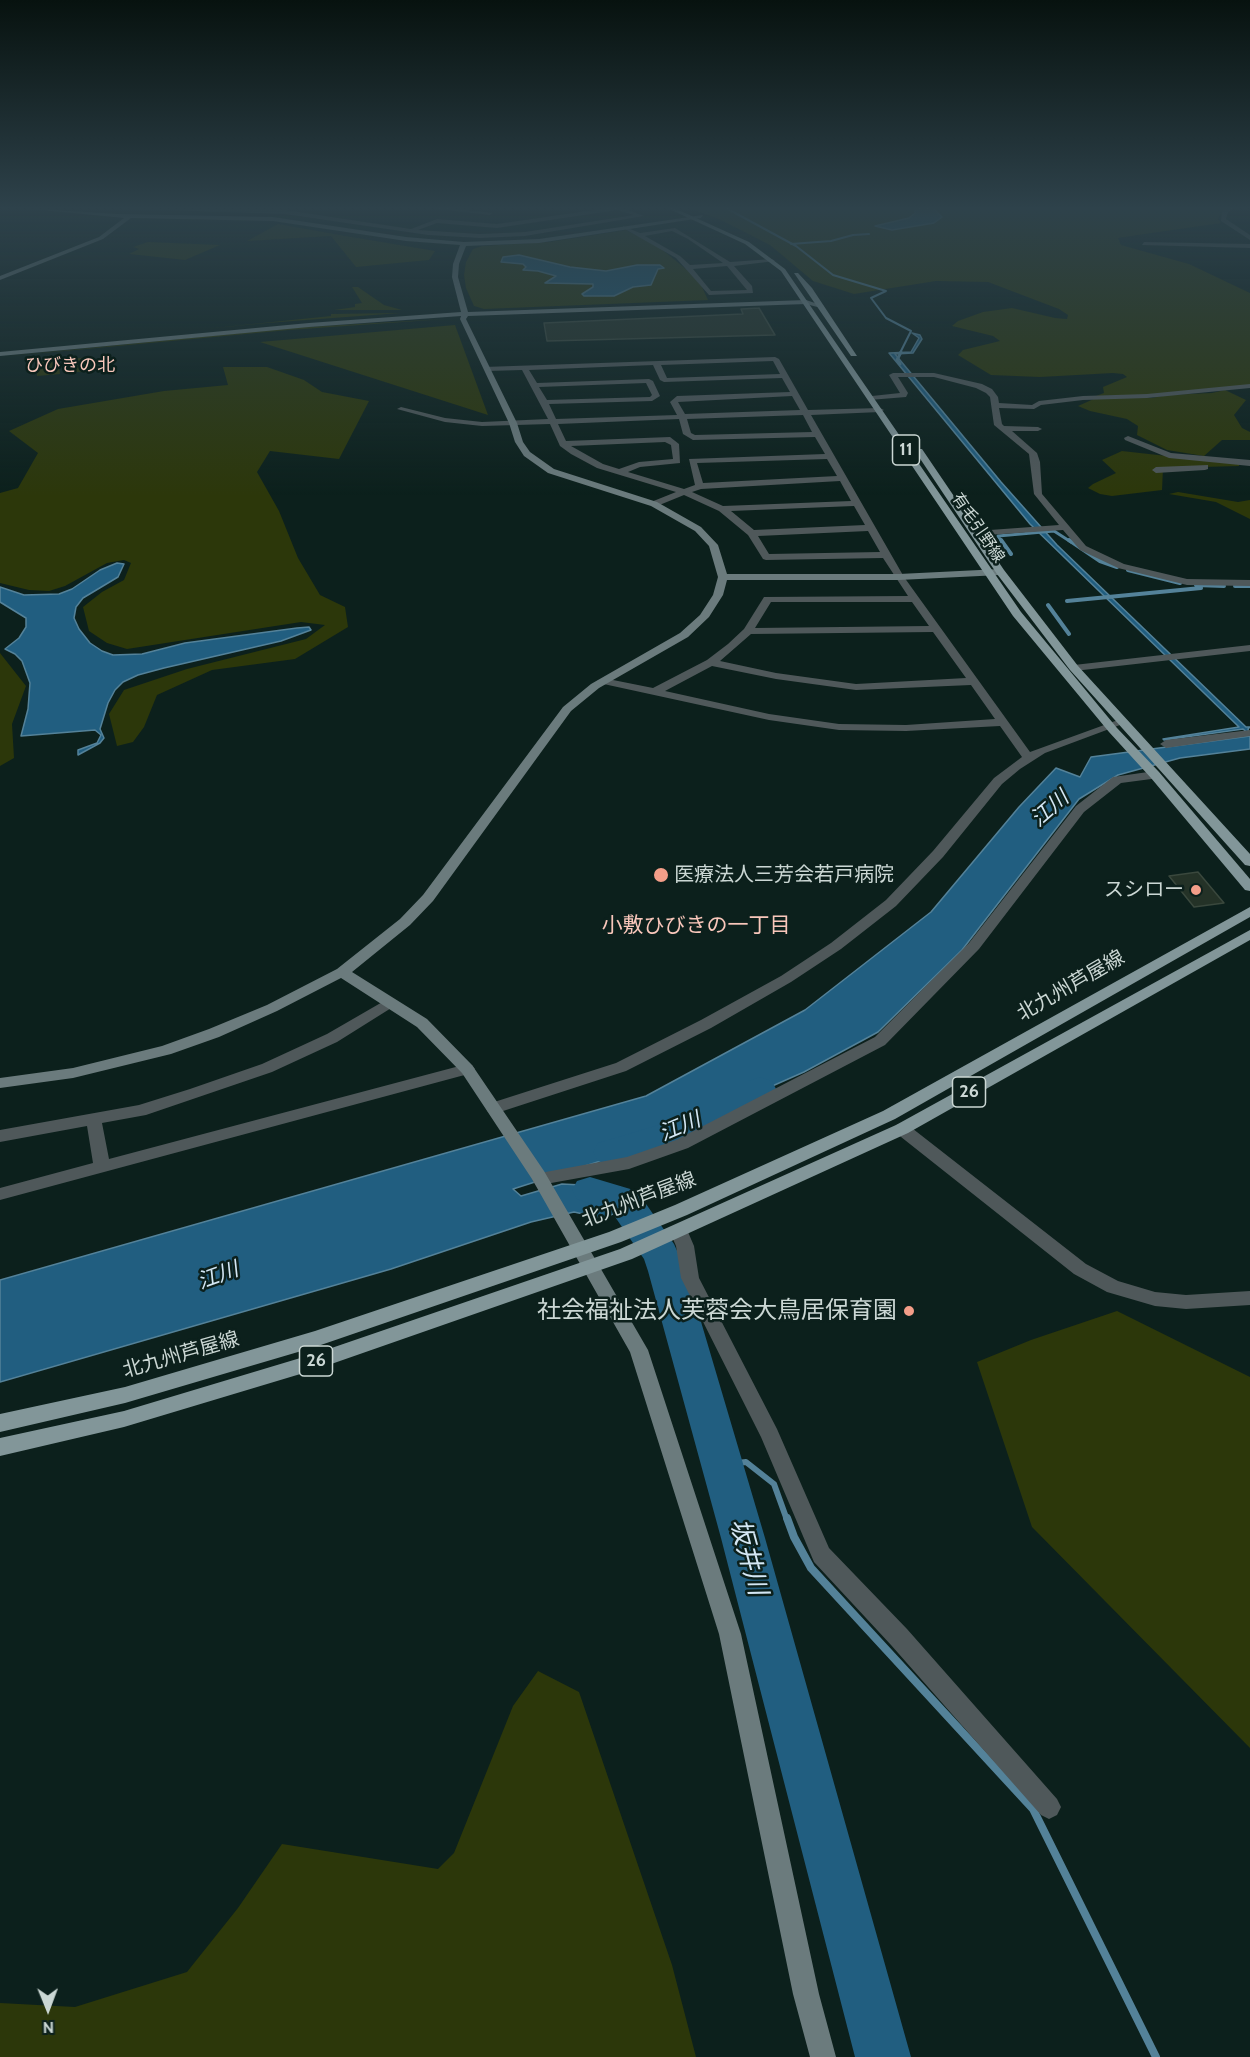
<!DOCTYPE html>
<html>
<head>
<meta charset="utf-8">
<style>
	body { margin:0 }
	#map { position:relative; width:1250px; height:2057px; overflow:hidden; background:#0c201c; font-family:Cabin,sans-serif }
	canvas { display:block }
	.north { position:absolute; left:18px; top:1979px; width:60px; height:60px; -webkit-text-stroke:4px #0c201c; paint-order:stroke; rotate:179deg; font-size:16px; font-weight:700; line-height:24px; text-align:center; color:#cbd7d4 }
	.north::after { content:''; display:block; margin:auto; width:21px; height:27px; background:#cbd7d4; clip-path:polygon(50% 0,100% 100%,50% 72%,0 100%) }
</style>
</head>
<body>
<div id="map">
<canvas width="1250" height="2057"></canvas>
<div class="north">N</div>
</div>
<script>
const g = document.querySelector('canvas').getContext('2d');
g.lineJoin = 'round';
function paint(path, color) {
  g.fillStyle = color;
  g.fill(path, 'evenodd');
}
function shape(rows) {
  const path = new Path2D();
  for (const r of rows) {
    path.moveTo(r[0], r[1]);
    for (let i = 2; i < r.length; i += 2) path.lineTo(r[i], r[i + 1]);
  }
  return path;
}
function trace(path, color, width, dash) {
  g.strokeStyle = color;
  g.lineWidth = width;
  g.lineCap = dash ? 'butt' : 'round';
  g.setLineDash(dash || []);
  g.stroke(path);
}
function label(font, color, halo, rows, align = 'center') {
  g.font = font + ' Cabin,"Noto Sans JP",sans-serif';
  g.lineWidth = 5;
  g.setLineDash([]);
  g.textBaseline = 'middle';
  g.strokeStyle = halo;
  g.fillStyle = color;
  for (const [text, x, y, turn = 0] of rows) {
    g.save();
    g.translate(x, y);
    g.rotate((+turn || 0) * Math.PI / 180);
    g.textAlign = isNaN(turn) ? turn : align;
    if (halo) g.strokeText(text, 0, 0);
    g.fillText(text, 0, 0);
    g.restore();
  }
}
const green = shape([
	[689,208,1229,208,1220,215,1218,219,1221,223,1118,238,1121,245,1189,264,1250,293,1250,385,1144,395,1096,396,1104,393,1103,387,1127,377,1123,374,1113,373,1040,377,991,375,958,355,963,350,1000,341,993,336,952,326,958,321,983,312,1012,308,1055,318,1067,319,1068,315,1059,309,988,282,936,281,854,294,813,281,770,245,721,220],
	[278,224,340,235,435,251,429,260,356,267,331,236,247,241],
	[626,230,659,247,687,270,701,285,708,300,484,309,474,306,466,288,464,275,466,262,473,249,482,246,549,242],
	[148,242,220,245,185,260,129,254,139,249,133,247],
	[352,287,358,287,384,305,402,310,334,310,355,307,355,304,362,303],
	[400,313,266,323,195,330,331,316,331,314],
	[445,319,289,330,0,357,288,328],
	[455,325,488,415,260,342],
	[88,357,90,371,65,373,64,360],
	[58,360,60,374,37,376,36,362],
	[223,367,267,367,304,380,322,392,369,401,339,459,270,451,257,472,279,511,298,558,320,595,345,607,348,627,295,659,212,670,157,695,144,727,133,742,117,746,109,714,124,690,187,669,306,639,325,625,301,622,127,649,107,643,89,631,83,607,102,592,124,580,131,563,124,560,107,563,65,586,49,591,29,590,0,583,0,493,18,488,38,453,9,431,58,409,164,391,228,385],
	[1225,390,1246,400,1234,415,1242,428,1250,432,1250,440,1222,440,1204,456,1167,450,1137,435,1138,426,1127,419,1090,411,1078,406,1096,398,1152,398,1168,395,1212,393],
	[1122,451,1239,464,1239,466,1163,468,1162,490,1112,496,1100,494,1088,488,1093,484,1116,473,1102,460],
	[1178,492,1238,502,1250,500,1250,519,1216,502,1169,494],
	[0,653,26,686,12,724,14,758,0,766],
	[1117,1311,1250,1377,1250,1748,1032,1527,977,1362,1031,1340],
	[538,1671,579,1692,672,1965,696,2057,0,2057,0,2003,75,2007,187,1972,238,1908,282,1844,438,1869,454,1853,513,1706]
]);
const water = shape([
	[915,208,933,208,942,217,934,223,892,230,875,226,909,218,915,213,915,208],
	[519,255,570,267,606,271,637,265,660,265,664,268,658,269,651,285,633,287,614,296,584,296,582,294,593,287,593,284,545,283,556,276,538,271,523,270,526,267,523,264,501,262,503,257,519,255],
	[912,333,920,335,922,339,913,353,895,354,1001,482,1057,545,1246,727,1250,727,1248,729,1250,735,1243,729,1164,740,1163,739,1239,727,1030,524,889,353,911,352,919,338,912,333],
	[117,563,124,564,118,577,83,598,76,607,74,618,79,629,90,643,102,651,113,655,142,654,185,643,297,628,309,627,311,630,281,641,164,668,138,675,123,682,115,690,108,703,100,729,104,738,100,743,78,755,78,750,97,743,101,735,95,730,21,736,28,709,30,683,22,661,15,654,5,649,19,638,26,627,26,618,0,602,0,587,24,595,59,594,72,589,100,570,117,563],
	[1250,736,1250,749,1180,758,1118,775,1079,799,962,950,878,1032,804,1072,607,1159,513,1189,521,1196,562,1184,620,1187,641,1204,602,1218,574,1212,531,1222,391,1269,0,1382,0,1280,646,1096,805,1010,931,912,1019,807,1056,768,1080,777,1091,757,1250,736]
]);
const streamFar4 = shape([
	[726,208,796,246,833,275,886,291,871,298,886,318,911,331,900,353],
	[791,244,831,241,853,235,869,234]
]);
const streamFar3 = shape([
	[900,364,897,360,901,352],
	[1002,542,998,536,1054,531,1071,542]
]);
const streamFar2 = shape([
	[1001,540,1011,554],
	[1069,540,1100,561,1117,567],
	[1128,570,1180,583],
	[1196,585,1224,586],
	[1235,586,1250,586],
	[1067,601,1201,588],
	[1048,605,1069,634]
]);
const streamFar1 = shape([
	[721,1465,746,1462,774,1484,787,1520]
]);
const stream = shape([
	[787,1518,794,1537,811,1568,1033,1809,1156,2057]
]);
const river = shape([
	[760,1077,772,1081,776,1089,772,1097,686,1142,610,1165,598,1161,593,1152,598,1143,662,1124,748,1081,760,1077],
	[590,1177,637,1191,674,1244,686,1271,765,1538,911,2057,855,2057,721,1538,648,1271,644,1259,611,1211,577,1199,572,1190,577,1181,590,1177]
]);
const building = shape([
	[759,308,775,335,547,341,544,323,743,314,741,309,759,308],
	[1198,872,1224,903,1194,907,1169,876,1198,872]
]);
const street = shape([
	[106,208,285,210,411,229,437,219,497,224,608,208,622,208,644,216,525,236,480,238,428,235,285,214,106,208],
	[617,210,634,215,525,232,480,234,418,230,437,223,497,228,617,210],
	[429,208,449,208,493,213,490,215,429,208],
	[1228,208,1235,208,1228,212,1226,219,1250,235,1250,240,1221,221,1222,211,1228,208],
	[623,226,640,233,675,228,730,262,772,259,775,261,734,266,752,286,753,293,709,295,676,258,623,228,623,226],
	[672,231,688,239,723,263,690,265,680,256,645,236,672,231],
	[727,266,747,290,711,291,693,269,727,266],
	[1144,242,1250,244,1250,248,1142,245,1144,242],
	[775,357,779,359,808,410,880,408,884,410,880,412,811,415,904,577,1030,752,1118,720,1122,719,1128,722,1045,753,1020,769,1002,784,943,857,896,906,841,949,791,982,711,1028,626,1071,500,1112,488,1112,486,1108,488,1104,616,1063,701,1020,781,976,831,943,886,900,933,851,994,778,1022,757,1000,726,906,731,839,730,769,720,599,683,597,681,603,678,653,688,707,660,728,644,744,629,764,597,908,596,883,558,766,560,763,559,748,535,719,511,684,495,657,506,651,506,651,502,676,492,597,468,571,454,560,446,550,424,482,426,445,422,397,409,401,407,445,418,482,422,548,419,522,370,487,371,484,367,775,357],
	[773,361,780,374,667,378,661,365,773,361],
	[653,365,660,380,664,382,782,378,790,392,677,396,670,402,677,415,556,419,549,404,652,401,660,396,653,381,649,379,537,383,529,370,653,365],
	[646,383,652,395,650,397,547,400,539,387,646,383],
	[792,396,800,410,685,414,678,402,792,396],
	[803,415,812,432,695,435,691,433,687,419,803,415],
	[679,419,683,434,693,440,815,437,825,454,689,459,695,485,684,489,628,472,640,467,680,463,679,444,670,437,566,441,558,424,679,419],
	[665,442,671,445,673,459,639,462,619,469,603,464,571,446,665,442],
	[827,459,837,476,703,483,697,463,827,459],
	[840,481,851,501,723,506,692,492,701,489,840,481],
	[854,506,865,525,754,530,731,511,854,506],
	[868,531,880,552,769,554,758,536,868,531],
	[771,602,912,602,929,626,755,628,771,602],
	[933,632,966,678,856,684,776,673,720,661,751,634,933,632],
	[712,666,776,679,856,690,971,685,995,719,906,725,839,724,769,714,665,691,712,666],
	[893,373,934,373,982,384,992,389,998,397,999,403,1032,405,1039,401,1083,396,1147,394,1250,384,1250,388,1147,398,1083,400,1041,405,1034,409,999,408,1002,424,1004,426,1038,427,1042,429,1038,431,1012,431,1037,453,1040,462,1042,494,1086,546,1124,564,1187,579,1250,580,1250,586,1187,585,1118,568,1080,550,1063,530,973,536,973,532,976,531,1059,525,1034,494,1029,454,994,425,990,397,986,393,976,388,934,377,898,377,908,393,906,397,869,400,868,398,872,396,900,393,889,375,893,373],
	[1128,436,1171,453,1250,460,1250,466,1169,458,1125,440,1124,438,1128,436],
	[1208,465,1208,469,1205,470,1156,473,1152,470,1156,467,1208,465],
	[1250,645,1250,651,1074,671,1069,668,1074,665,1250,645],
	[1250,730,1250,736,1166,748,1160,744,1166,740,1250,730],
	[1155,771,1161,775,1159,778,1121,783,1084,812,979,949,885,1045,688,1148,629,1169,540,1185,534,1183,532,1179,534,1175,540,1173,627,1157,676,1140,875,1037,969,943,1076,806,1113,777,1155,771],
	[391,997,398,1002,396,1005,337,1042,272,1072,146,1115,102,1123,109,1159,467,1064,472,1065,475,1069,472,1073,0,1200,0,1188,93,1163,87,1126,0,1142,0,1130,139,1105,190,1089,262,1064,327,1034,391,997],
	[902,1123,908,1125,1086,1264,1118,1281,1155,1292,1186,1295,1250,1291,1250,1305,1186,1309,1155,1306,1107,1292,1074,1274,896,1133,894,1129,896,1125,902,1123],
	[679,1225,685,1227,688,1232,694,1246,699,1278,777,1429,829,1548,907,1629,1057,1799,1061,1807,1057,1815,1049,1819,1041,1815,891,1645,814,1562,761,1437,681,1278,676,1246,670,1232,673,1227,679,1225]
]);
const secondary = shape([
	[22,208,118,214,273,217,406,237,464,242,539,239,703,215,701,218,539,243,466,246,459,264,458,277,468,312,806,300,824,306,821,308,806,304,468,316,466,319,517,423,523,442,530,452,554,469,657,502,701,527,718,545,727,574,899,574,1000,569,1005,572,1000,575,899,580,727,580,723,595,709,617,688,637,599,688,571,711,433,901,410,925,352,972,427,1019,472,1065,544,1171,648,1350,741,1634,819,1994,836,2057,810,2057,793,1994,719,1634,630,1352,532,1179,462,1073,417,1027,341,978,277,1011,219,1037,171,1054,73,1078,0,1088,0,1078,73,1068,162,1046,209,1029,267,1005,337,969,400,919,423,895,563,707,591,684,680,633,700,615,713,595,718,577,709,546,695,531,651,506,548,473,524,456,515,442,509,423,460,319,461,316,309,327,0,356,0,352,309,323,461,312,452,277,453,264,460,245,406,241,273,221,131,218,103,239,0,280,0,276,99,237,124,218,22,208]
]);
const primary = shape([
	[667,208,674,208,749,242,785,269,1021,612,1117,728,1159,772,1250,879,1250,891,1245,890,1151,778,1109,732,1013,616,781,271,745,244,667,208],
	[794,273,798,273,812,288,857,356,851,356,794,273],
	[916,449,922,449,1004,570,1078,666,1250,854,1250,866,1245,865,1070,670,997,574,915,451,916,449],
	[1250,907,1250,917,895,1119,687,1215,621,1242,315,1347,125,1403,0,1432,0,1414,125,1387,315,1331,609,1232,675,1205,883,1111,1250,907],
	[1250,930,1250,940,908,1133,632,1259,317,1369,124,1427,0,1456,0,1438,124,1411,317,1353,620,1249,896,1125,1250,930]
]);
const markers = [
	[661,875,8,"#f49e89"],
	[1196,890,6,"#f49e89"],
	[909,1311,6,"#f49e89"]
];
const farStreetnames = [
	["有毛引野線",978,528,56]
];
const farQuarternames = [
	["ひびきの北",70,366]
];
const shields = [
	[906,450,27],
	[969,1092,33],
	[316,1361,33]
];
const shieldNames = [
	["11",906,450],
	["26",969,1092],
	["26",316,1361]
];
const poiNames = [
	["医療法人三芳会若戸病院",674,875],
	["スシロー",1184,890,"right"]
];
const streetNames = [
	["北九州芦屋線",1071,986,-30],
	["北九州芦屋線",639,1200,-21],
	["北九州芦屋線",181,1355,-16]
];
const waterNames = [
	["江川",1050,809,-41],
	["江川",680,1127,-23],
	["江川",218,1276,-20]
];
const neighbourhoodNames = [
	["小敷ひびきの一丁目",696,926]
];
const nearPoinames = [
	["社会福祉法人芙蓉会大鳥居保育園",897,1311]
];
const nearWaternames = [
	["坂井川",748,1557,75]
];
paint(green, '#2c370a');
paint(water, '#215e80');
trace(water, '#548299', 1.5);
trace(streamFar4, '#548299', 2);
trace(streamFar3, '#548299', 3);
trace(streamFar2, '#548299', 4);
trace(streamFar1, '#548299', 6);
trace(stream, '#548299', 8);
paint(river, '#215e80');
paint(building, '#243227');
trace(building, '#3a483d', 1.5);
paint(street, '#4f585a');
paint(secondary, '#6b7b7d');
paint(primary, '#829699');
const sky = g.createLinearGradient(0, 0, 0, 496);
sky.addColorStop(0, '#07120f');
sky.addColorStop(0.42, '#2e424b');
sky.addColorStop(1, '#2e424b00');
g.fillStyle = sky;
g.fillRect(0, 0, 1250, 496);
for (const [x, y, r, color] of markers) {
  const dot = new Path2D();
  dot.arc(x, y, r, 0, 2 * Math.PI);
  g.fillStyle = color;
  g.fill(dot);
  trace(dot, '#0c201c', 2);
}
label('16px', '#cbd7d4', '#0c201c', farStreetnames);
label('18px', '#f9c7bb', '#0c201c', farQuarternames);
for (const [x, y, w] of shields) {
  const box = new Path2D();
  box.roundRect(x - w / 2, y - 15, w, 30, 4.5);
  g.fillStyle = '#0c201c';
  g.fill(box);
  trace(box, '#cbd7d4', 1.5);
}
label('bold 18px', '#cbd7d4', null, shieldNames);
label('20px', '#cbd7d4', '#0c201c', poiNames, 'left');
label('20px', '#cbd7d4', '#0c201c', streetNames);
label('italic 21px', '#d4e7f4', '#0c201c', waterNames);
label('21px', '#f9c7bb', '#0c201c', neighbourhoodNames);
label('24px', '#cbd7d4', '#0c201c', nearPoinames, 'right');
label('italic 26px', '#d4e7f4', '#0c201c', nearWaternames);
</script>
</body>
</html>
